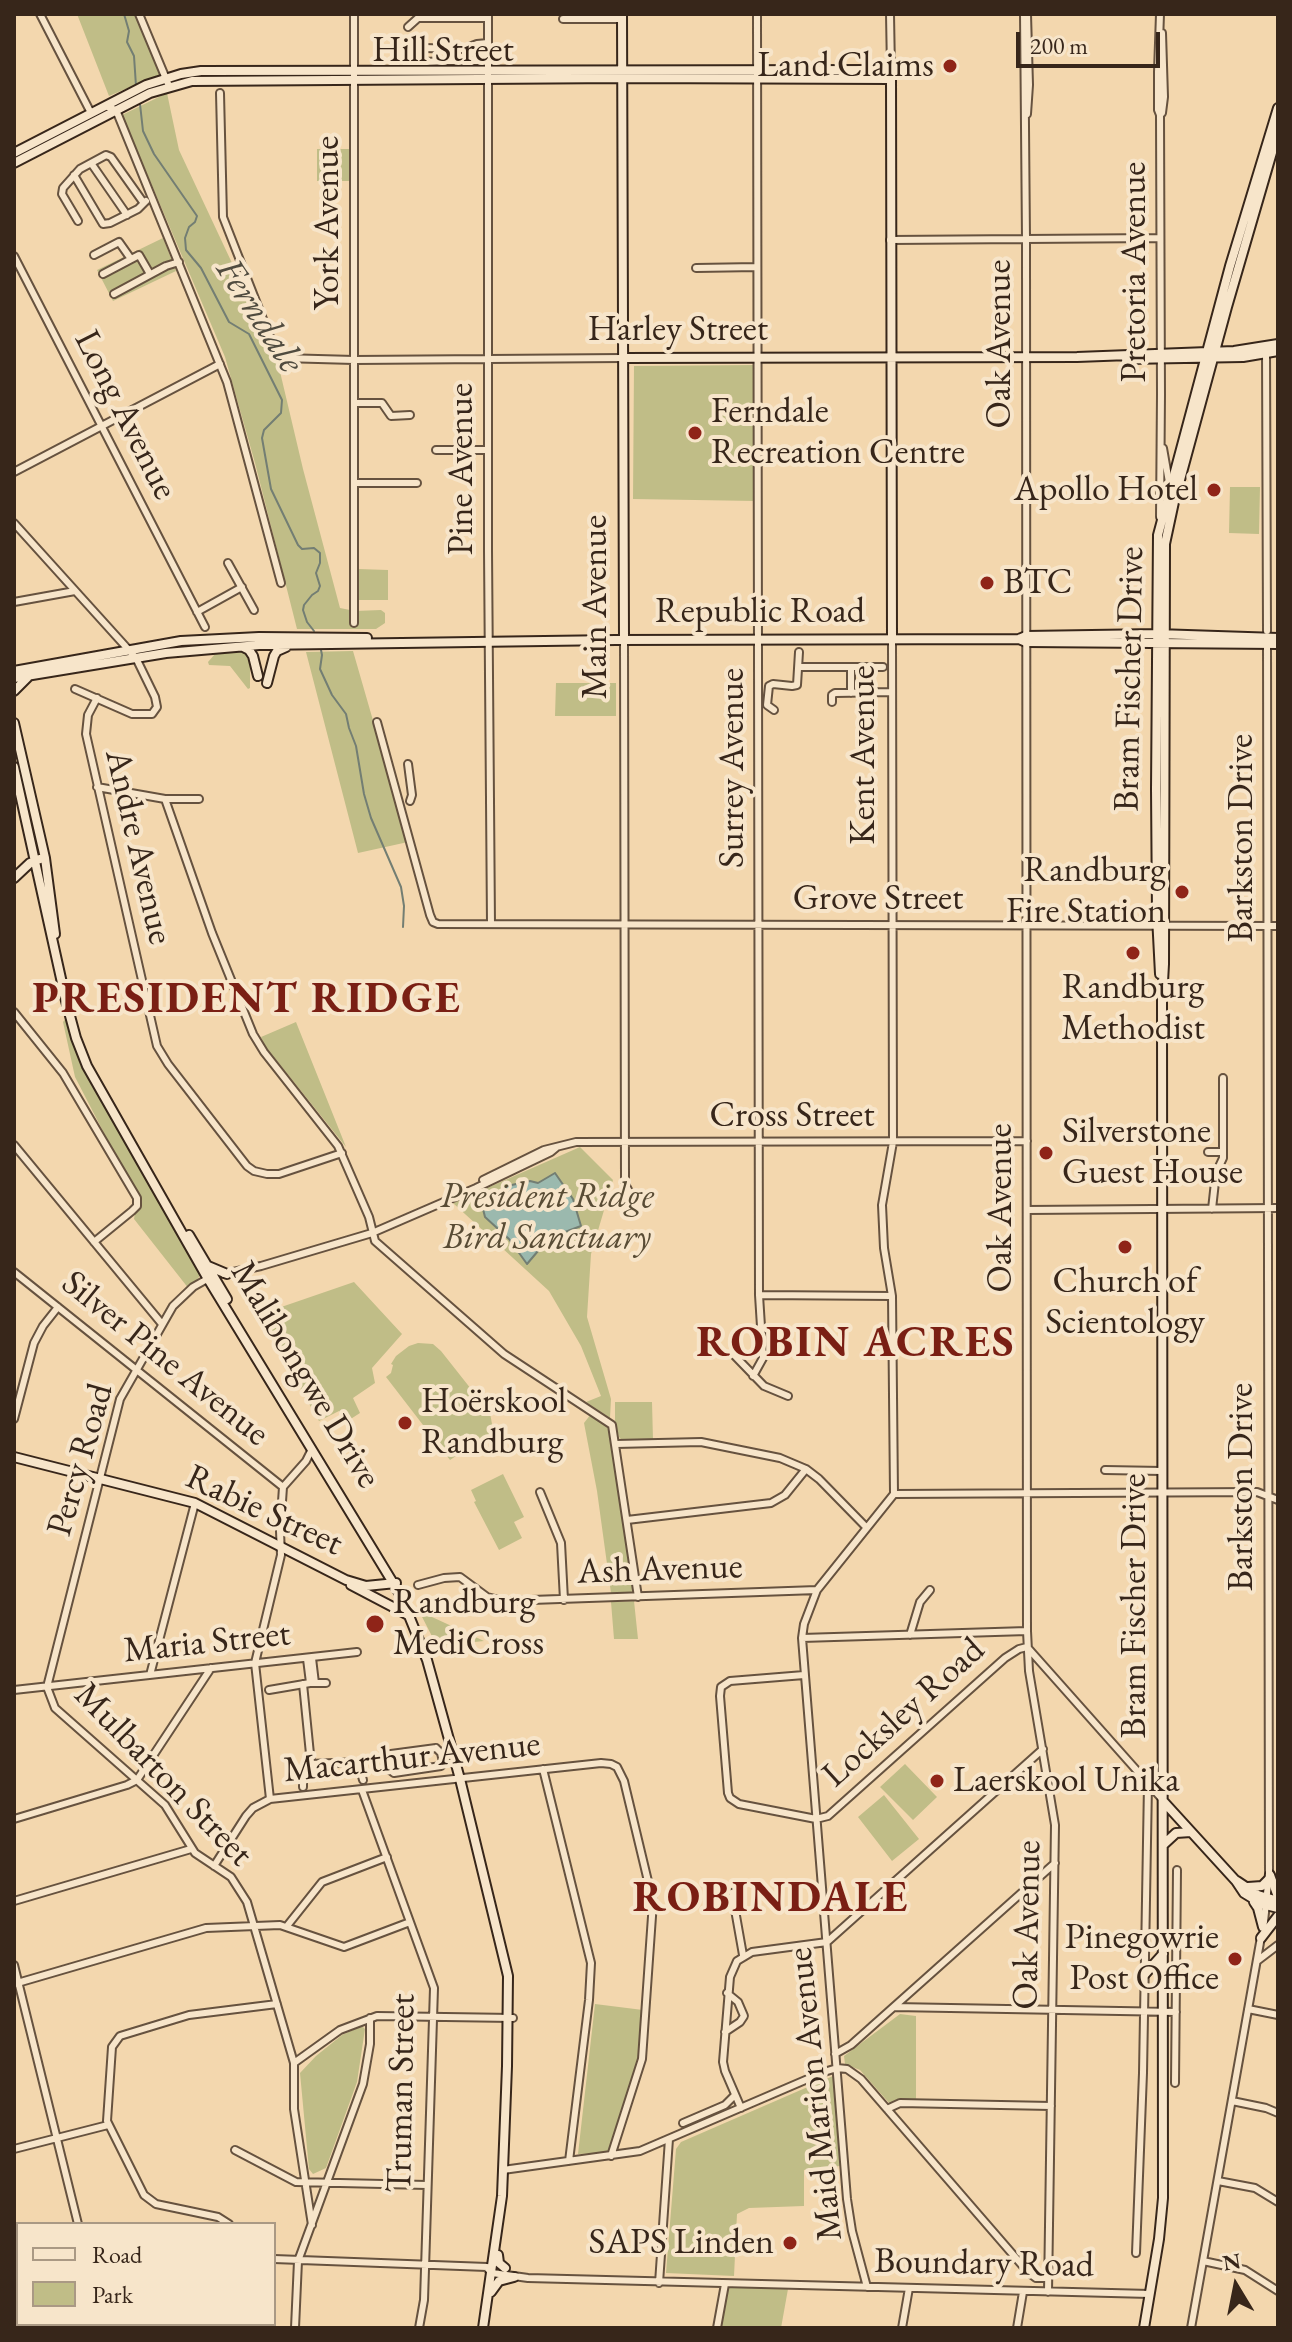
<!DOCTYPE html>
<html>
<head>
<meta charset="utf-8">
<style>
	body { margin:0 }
	#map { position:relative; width:1292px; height:2342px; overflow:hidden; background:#f3d7ae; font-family:"EB Garamond",serif }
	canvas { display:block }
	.frame { position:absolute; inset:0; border:16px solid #37261a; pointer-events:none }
	.legend { position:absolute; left:16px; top:2222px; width:260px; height:104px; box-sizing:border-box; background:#f7e5ca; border:2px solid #aa9984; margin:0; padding:10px 14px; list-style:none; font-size:24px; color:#37261a }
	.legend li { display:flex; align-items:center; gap:16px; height:40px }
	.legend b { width:40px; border:2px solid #aa9984 }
	.north { position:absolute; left:1196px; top:2246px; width:80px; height:80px; -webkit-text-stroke:6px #f7e5ca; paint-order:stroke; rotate:350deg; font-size:22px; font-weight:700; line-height:32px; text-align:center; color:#37261a }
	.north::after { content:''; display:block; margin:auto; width:28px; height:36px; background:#37261a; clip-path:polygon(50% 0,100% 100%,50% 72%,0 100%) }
	.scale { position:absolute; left:1016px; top:32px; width:144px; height:36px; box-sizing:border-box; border:4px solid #37261a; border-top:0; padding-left:10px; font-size:24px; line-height:28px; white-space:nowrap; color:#37261a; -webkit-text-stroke:6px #f7e5ca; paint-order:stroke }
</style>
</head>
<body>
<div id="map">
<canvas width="1292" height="2342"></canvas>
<div class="frame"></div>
<ul class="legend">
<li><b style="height:10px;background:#f7e5ca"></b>Road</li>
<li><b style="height:22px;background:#c0bd87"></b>Park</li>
</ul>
<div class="north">N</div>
<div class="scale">200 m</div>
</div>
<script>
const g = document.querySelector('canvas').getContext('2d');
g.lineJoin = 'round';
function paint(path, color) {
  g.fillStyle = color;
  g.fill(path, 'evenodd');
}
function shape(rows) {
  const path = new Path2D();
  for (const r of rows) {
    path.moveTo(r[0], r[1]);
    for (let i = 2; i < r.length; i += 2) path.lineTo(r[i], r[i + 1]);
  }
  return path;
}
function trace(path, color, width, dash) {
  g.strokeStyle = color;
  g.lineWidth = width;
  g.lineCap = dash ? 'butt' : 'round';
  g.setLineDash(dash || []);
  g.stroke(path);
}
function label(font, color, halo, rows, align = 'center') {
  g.font = font + ' "EB Garamond",serif';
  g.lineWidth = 8;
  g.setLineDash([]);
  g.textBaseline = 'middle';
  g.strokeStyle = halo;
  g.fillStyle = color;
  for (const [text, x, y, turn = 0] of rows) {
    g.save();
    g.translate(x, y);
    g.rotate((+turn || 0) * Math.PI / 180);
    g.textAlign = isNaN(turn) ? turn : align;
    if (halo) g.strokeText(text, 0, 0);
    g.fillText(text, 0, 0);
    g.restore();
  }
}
const green = shape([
	[77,14,136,14,161,74,109,96],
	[167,93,179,150,277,359,303,469,340,608,355,611,381,610,385,613,385,623,376,629,297,629,255,463,225,357,122,115],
	[317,149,350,149,349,181,317,181],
	[163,238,176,271,113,301,97,270],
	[755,365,756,501,633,499,634,366],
	[1230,487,1260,487,1259,534,1229,533],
	[358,569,388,570,388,600,357,600],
	[244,651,250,660,250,688,248,689,230,666,209,665,208,662,215,654],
	[353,651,408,842,358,853,306,652],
	[556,683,616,683,616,716,555,716],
	[66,1018,80,1064,93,1088,110,1114,200,1272,199,1277,189,1289,134,1219,136,1207,134,1191,75,1077,63,1022],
	[296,1022,346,1147,265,1046,261,1037],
	[580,1147,613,1180,591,1254,587,1317,611,1399,610,1418,586,1402,601,1396,581,1346,549,1291,453,1203],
	[354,1282,402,1334,372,1368,375,1383,353,1398,360,1413,346,1422,339,1411,319,1421,258,1315],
	[418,1343,433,1344,441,1351,490,1413,492,1424,488,1438,482,1446,473,1452,459,1454,450,1460,386,1377,391,1373,393,1365,391,1364,396,1356,409,1346],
	[615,1402,652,1402,653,1440,622,1440,619,1437,615,1421],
	[591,1414,610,1427,635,1589,630,1593,611,1593,597,1491,584,1423],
	[503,1474,524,1517,514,1522,522,1538,499,1550,474,1502,476,1501,471,1490],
	[634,1601,638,1639,614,1639,611,1602],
	[419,1611,484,1641,437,1646],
	[905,1764,937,1797,913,1820,880,1787],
	[884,1795,919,1839,892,1861,858,1817],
	[595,2004,643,2010,640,2058,608,2153,578,2154],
	[900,2014,916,2016,916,2101,899,2100,890,2104,860,2070,845,2064,844,2056],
	[362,2026,365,2029,357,2082,326,2168,313,2174,309,2169,300,2073,316,2056,342,2035],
	[833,2076,840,2166,804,2170,804,2206,749,2208,737,2214,734,2276,666,2273,676,2149,681,2142],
	[728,2287,788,2289,781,2328,721,2328]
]);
const water = shape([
	[555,1173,573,1199,581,1226,549,1238,527,1264,509,1239,485,1217,482,1205,507,1186,530,1181,538,1183,555,1173]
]);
const stream = shape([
	[124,14,129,31,127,42,134,56,136,86],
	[140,104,143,131,154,154,197,216,195,222,189,227,185,238,186,250,201,268,229,322,249,334,282,400,281,413,264,430,262,438,271,489,298,545,302,549,314,548,320,553,320,563,316,573,320,586,318,591,312,595,304,605,303,610,307,622,314,631],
	[321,650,322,655,320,669,332,695,346,714,349,728,356,746,364,794,371,818,401,887,404,906,403,927]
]);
const street = shape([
	[40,14,91,113],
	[139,14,169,86],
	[354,14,354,623],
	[488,14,488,551,491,924],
	[890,14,891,70],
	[1024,14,1026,239,1027,1631,1029,1671,1055,1825,1048,2292],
	[563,19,622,19],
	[408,27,418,18,488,18],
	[423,48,464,49,477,44,488,43],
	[448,49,448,61,477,61],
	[423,62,448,61],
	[220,93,223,217,274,347,282,358,354,360,623,358],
	[105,106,116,110,227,382,281,583],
	[1027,114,1029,85,1027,14],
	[1160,115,1162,113,1164,97,1162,33],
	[91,163,127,215],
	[74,175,103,224,110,223,138,209,146,201],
	[78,221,62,194,63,188,80,169,106,155,111,157,143,202],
	[890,240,1160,238],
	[94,255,119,242,131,259],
	[14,256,205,627],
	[696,268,757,267],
	[103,274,139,255,150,274],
	[114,294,166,266,179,262],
	[1266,350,1267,631],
	[354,403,382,403,391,416,410,415],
	[1163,448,1170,488],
	[436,450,488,450],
	[14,472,220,364],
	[355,483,417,483],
	[1160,517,1161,394,1160,115,1158,110,1158,72,1160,14],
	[14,523,136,658,155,697,157,707,152,714,132,714,75,689],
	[228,563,254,610],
	[14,602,75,591],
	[197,612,242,587],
	[624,640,625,1184,632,1197],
	[892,640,893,1142,882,1205,884,1248,892,1296,894,1494],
	[799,667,883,667],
	[851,693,851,667],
	[97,698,88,715,86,734,157,1046,168,1064,247,1166,254,1171,267,1174,279,1174,342,1153],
	[832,702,832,695,835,693,892,692],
	[774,710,767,705,769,686,773,684,792,686,797,685,799,652],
	[377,722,430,915,433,922,438,924,1278,926],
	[408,764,412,795,410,801],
	[97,787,165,799,199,799],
	[165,799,212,933,253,1034,264,1052,338,1146,369,1217,375,1241,504,1354,612,1425,638,1597],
	[14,1012,63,1073,137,1198,137,1206,132,1211,94,1242],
	[14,1145,162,1324],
	[1208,1152,1223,1152],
	[483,1180,544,1150,576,1142,1027,1141],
	[1212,1209,1216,1173,1223,1158,1223,1078],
	[1027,1210,1278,1208],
	[14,1272,283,1487],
	[224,1274,261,1266,372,1233,476,1188,551,1152,557,1147],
	[209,1278,193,1287,173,1306,120,1399,47,1687,55,1708,165,1805,195,1853,231,1877,247,1902,294,2063,294,2109,312,2225],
	[759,1295,892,1296],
	[734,1355,764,1386,788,1396],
	[753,1376,763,1358,759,1295,757,14],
	[14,1419,34,1343,43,1326,58,1307],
	[616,1444,701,1442,780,1458,806,1469,819,1479,866,1527],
	[1105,1470,1162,1471],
	[540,1492,561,1543,564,1600],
	[894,1494,1257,1492,1278,1500],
	[627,1520,771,1503,785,1495,806,1469],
	[418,1585,444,1578,460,1577,487,1597,503,1601,817,1590],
	[910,1635,920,1602,930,1590],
	[802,1638,1027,1631],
	[312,1658,315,1683],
	[307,1659,310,1683],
	[150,1675,195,1503],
	[804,1675,730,1681,721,1687,720,1696,728,1793,730,1798,739,1804,816,1819,828,1816,1005,1658,1019,1649,1027,1647,1163,1800],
	[303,1684,311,1764],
	[14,1690,357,1652],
	[269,1690,310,1683,326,1683],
	[436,1748,441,1753,443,1762,441,1766,394,1773,390,1770,388,1757,391,1754,436,1748],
	[543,1769,591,1963,589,2000,569,2161],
	[303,1787,303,1773,311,1764,358,1762,363,1780],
	[362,1790,434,1988,424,2300,419,2328],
	[270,1799,255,1663,281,1555,280,1531,283,1487,306,1461,312,1449],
	[14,1819,127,1785,137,1780,211,1668],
	[214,1866,246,1816,253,1808,270,1799,601,1763,611,1764,617,1767,624,1781,653,1902,642,2059,611,2156],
	[732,1893,743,1955],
	[14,1901,191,1849],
	[1264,1922,1269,1874,1267,642],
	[287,1926,322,1882,387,1857],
	[1257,1961,1278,1945],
	[14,1965,78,2224],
	[14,1984,206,1928,280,1925,344,1947,410,1922],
	[894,2007,1176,2012],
	[1248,2009,1278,2015],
	[725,2032,740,2022,744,2016,738,2002,727,1993],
	[835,2054,851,2045,1055,1863],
	[294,2063,340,2030,377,2016,513,2018],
	[1175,2083,1177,1870],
	[1232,2101,1266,2108,1278,2113],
	[741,2108,725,2071,723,2062,730,1977,737,1961,752,1952,827,1942,1043,1749],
	[887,2109,900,2103,1051,2106],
	[683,2123,725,2105,735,2095],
	[14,2149,108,2125],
	[235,2150,296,2182,427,2185],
	[503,2170,640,2151,824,2072,837,2068,847,2069,861,2079,1028,2272,1036,2278,1048,2278],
	[1218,2181,1255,2188,1278,2202],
	[229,2224,218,2217,156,2204,144,2195,107,2121,112,2047,120,2036,189,2015,277,2004],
	[14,2233,18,2238],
	[1136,2253,1143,2073,1148,1784],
	[274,2259,487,2267],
	[1203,2261,1245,2270,1278,2291],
	[487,2268,492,2273,528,2278,1150,2294],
	[659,2283,669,2139],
	[867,2287,852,2231,847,2199,802,1638,804,1624,817,1590,894,1494],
	[84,2328,85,2324],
	[166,2328,170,2324],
	[295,2328,298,2261,363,2084,370,2044,370,2018],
	[717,2328,725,2284],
	[902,2328,909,2288],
	[1017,2328,1023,2292],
	[1191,2328,1261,1937]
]);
const secondary = shape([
	[622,14,624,640],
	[14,153,146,85,181,74,201,71,891,70,892,640],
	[14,163,150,93,192,81,623,78,891,79],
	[623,358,1077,357,1234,351,1278,344],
	[1126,359,1243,357,1278,351],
	[1019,639,1026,642,1278,644],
	[243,647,249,650,253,656,258,676],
	[14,671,181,641,259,637,367,638],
	[14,678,166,653,259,645,616,640,1019,639,1026,636,1157,634,1278,638],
	[267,683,274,656,277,651,286,647],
	[14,691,29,676],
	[14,723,45,858,55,934],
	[14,767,66,1001,76,1038,87,1066,208,1279,401,1596,427,1660,460,1779,508,1976,507,2066,502,2196,483,2328],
	[14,878,30,863,40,859],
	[1160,974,1157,916,1156,789,1158,535,1230,266,1278,108],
	[189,1235,227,1299],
	[208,1266,227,1274],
	[14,1457,195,1503,346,1580,366,1586,396,1583],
	[351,1585,410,1616],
	[1163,1801,1236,1881,1244,1893,1262,1904,1278,1908],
	[1163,1845,1176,1833,1191,1832],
	[1270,1875,1278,1897],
	[1237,1881,1258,1895,1278,1901],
	[1248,1887,1262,1886,1269,1879],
	[1254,1902,1258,1908,1263,1927],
	[1261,1938,1278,1916],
	[1145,1974,1163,1954],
	[498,2255,499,2263,505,2268],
	[491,2292,499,2281,514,2277],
	[1144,2328,1159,2239,1163,2198,1162,1001,1164,964,1165,544,1174,502,1227,307,1278,132]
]);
const markers = [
	[950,66,8,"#8f2418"],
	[695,433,8,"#8f2418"],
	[1214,490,8,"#8f2418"],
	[987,583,8,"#8f2418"],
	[1182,892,8,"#8f2418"],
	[1133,953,8,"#8f2418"],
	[1046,1153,8,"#8f2418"],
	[1125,1247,8,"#8f2418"],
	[405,1423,8,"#8f2418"],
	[375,1624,10,"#8f2418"],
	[937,1781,8,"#8f2418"],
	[1235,1959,8,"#8f2418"],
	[790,2243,8,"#8f2418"]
];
const streetNames = [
	["Hill Street",443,51],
	["York Avenue",328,223,-90],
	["Pretoria Avenue",1135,272,-90],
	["Harley Street",678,330],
	["Oak Avenue",1000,344,-90],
	["Long Avenue",125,415,63],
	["Pine Avenue",462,469,-90],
	["Main Avenue",596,607,-90],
	["Republic Road",760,612],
	["Bram Fischer Drive",1130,679,-89],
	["Kent Avenue",864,755,-90],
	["Surrey Avenue",733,768,-90],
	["Barkston Drive",1242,838,-90],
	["Andre Avenue",138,847,77],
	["Grove Street",878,899],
	["Cross Street",792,1116],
	["Oak Avenue",1001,1208,-90],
	["Silver Pine Avenue",165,1359,39],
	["Malibongwe Drive",305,1375,59],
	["Percy Road",81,1460,-74],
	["Barkston Drive",1242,1487,-90],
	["Rabie Street",264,1511,25],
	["Ash Avenue",660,1570,-2],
	["Bram Fischer Drive",1135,1606,-90],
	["Maria Street",207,1643,-6],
	["Locksley Road",904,1713,-42],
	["Macarthur Avenue",412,1758,-6],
	["Mulbarton Street",163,1775,46],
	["Oak Avenue",1028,1925,-89],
	["Truman Street",402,2093,-89],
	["Maid Marion Avenue",816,2094,-96],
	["Boundary Road",984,2264,1]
];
const poiNames = [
	["Land Claims",934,66,"right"],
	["Ferndale",711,412],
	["Recreation Centre",711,453],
	["Apollo Hotel",1198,490,"right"],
	["BTC",1003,583],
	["Randburg",1166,871,"right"],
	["Fire Station",1166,912,"right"],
	["Randburg",1133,988,"center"],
	["Methodist",1133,1029,"center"],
	["Silverstone",1062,1132],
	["Guest House",1062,1173],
	["Church of",1125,1282,"center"],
	["Scientology",1125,1323,"center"],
	["Hoërskool",421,1402],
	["Randburg",421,1443],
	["Randburg",393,1603],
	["MediCross",393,1644],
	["Laerskool Unika",953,1781],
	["Pinegowrie",1219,1938,"right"],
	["Post Office",1219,1979,"right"],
	["SAPS Linden",774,2243,"right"]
];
const parkNames = [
	["President Ridge",547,1197],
	["Bird Sanctuary",547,1238]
];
const waterNames = [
	["Ferndale",259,316,57]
];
const districtNames = [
	["PRESIDENT RIDGE",247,1000],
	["ROBIN ACRES",856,1344],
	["ROBINDALE",771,1899]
];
paint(green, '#c0bd87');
paint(water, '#9bb9ae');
trace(water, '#737e73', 2);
trace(stream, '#737e73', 2);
trace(street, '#66523f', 10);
trace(secondary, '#37261a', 12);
trace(street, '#f7e5ca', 6);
trace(secondary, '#f7e5ca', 8);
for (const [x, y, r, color] of markers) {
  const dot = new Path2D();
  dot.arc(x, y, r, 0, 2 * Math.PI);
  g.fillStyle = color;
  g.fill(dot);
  trace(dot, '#f7e5ca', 3);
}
label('36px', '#37261a', '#f7e5ca', streetNames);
label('36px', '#37261a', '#f7e5ca', poiNames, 'left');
label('italic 36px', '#594c35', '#f7e5ca', parkNames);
label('italic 38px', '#504b3f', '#f7e5ca', waterNames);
g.letterSpacing = '2px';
label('bold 44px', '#7a1f14', '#f7e5ca', districtNames);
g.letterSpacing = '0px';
</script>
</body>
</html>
